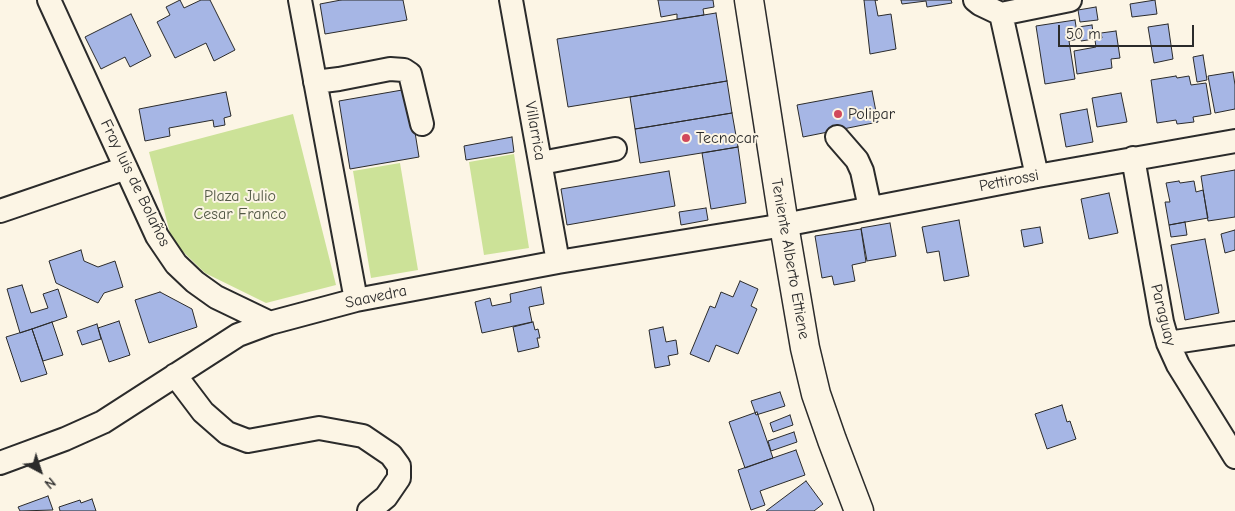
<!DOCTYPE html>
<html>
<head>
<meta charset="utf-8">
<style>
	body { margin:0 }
	#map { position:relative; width:1235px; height:511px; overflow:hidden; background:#fcf5e5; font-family:"Comic Neue",sans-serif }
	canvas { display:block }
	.north { position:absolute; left:15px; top:446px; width:50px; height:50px; -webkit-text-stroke:4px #fcf5e5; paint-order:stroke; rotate:140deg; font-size:14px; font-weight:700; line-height:20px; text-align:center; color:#2b2b2b }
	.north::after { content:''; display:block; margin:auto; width:18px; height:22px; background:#2b2b2b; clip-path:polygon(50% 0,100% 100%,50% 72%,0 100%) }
	.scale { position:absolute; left:1058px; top:25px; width:136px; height:22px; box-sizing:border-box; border:2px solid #2b2b2b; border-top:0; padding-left:6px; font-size:15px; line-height:18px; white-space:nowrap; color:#2b2b2b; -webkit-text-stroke:4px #fcf5e5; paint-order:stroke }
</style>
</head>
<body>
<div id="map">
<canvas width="1235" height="511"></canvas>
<div class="north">N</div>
<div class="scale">50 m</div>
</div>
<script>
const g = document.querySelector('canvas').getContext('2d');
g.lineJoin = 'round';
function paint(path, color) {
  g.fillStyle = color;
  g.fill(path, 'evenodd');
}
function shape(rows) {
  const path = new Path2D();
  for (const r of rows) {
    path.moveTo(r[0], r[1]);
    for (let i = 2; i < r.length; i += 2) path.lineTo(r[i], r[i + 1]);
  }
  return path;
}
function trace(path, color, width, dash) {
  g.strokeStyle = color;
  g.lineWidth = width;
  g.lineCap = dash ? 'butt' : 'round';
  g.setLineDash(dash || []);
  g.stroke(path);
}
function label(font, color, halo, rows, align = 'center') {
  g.font = font + ' "Comic Neue",sans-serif';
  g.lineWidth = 4;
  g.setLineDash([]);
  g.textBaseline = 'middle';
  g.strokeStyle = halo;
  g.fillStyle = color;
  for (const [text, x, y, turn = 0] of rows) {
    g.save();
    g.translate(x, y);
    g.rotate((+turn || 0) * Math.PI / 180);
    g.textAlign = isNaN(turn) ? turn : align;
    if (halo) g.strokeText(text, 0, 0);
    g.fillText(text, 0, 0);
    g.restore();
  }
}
const green = shape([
	[293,114,336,285,266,303,205,273,172,241,149,152],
	[514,154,529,248,484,255,469,162],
	[400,163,418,270,371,278,353,171]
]);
const building = shape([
	[180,0,184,8,201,0,210,0,235,50,214,61,206,43,175,58,157,22,170,15,166,7,180,0],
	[341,0,403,0,407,20,325,34,320,4,341,0],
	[658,0,713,0,714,7,703,9,704,15,677,19,677,14,661,17,658,0],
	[864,0,878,0,875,0,878,16,891,14,896,49,870,54,864,0],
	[901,0,951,0,952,3,927,7,926,1,902,4,901,0],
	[1155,0,1157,14,1132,17,1130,4,1155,0],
	[1096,7,1098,20,1080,22,1078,10,1096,7],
	[716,13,727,81,568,107,557,39,716,13],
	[131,14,151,56,130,67,125,57,101,69,85,37,131,14],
	[1075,20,1078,39,1069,41,1075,79,1045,84,1036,26,1075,20],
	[1168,24,1173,59,1154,63,1148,27,1168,24],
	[1092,25,1094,39,1081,41,1078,27,1092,25],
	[1116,31,1120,58,1111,59,1112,68,1077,74,1074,51,1096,47,1095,40,1102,38,1101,33,1116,31],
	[1203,55,1207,80,1197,82,1193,57,1203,55],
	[1233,72,1235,85,1235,109,1215,113,1208,76,1233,72],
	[1176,76,1177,78,1189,76,1191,85,1206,83,1211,114,1193,117,1194,122,1177,124,1176,120,1157,123,1151,80,1176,76],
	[727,81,732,113,635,129,630,97,727,81],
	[408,89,419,157,350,169,339,101,408,89],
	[872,91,878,122,803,137,797,105,872,91],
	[226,92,231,116,224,118,225,125,214,127,213,120,169,128,170,136,145,141,139,109,226,92],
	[1121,93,1127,122,1097,127,1092,98,1121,93],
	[1087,109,1093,142,1066,147,1060,114,1087,109],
	[732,113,738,147,640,163,635,129,732,113],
	[512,137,514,152,466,160,464,146,512,137],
	[738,147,746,203,711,209,702,153,738,147],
	[1235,170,1235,217,1208,221,1201,176,1235,170],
	[669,171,675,206,567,225,561,189,669,171],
	[1179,181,1180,183,1194,181,1196,192,1203,190,1208,218,1169,225,1165,202,1170,202,1166,183,1179,181],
	[1109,193,1118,233,1089,239,1081,199,1109,193],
	[706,208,708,220,681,225,679,212,706,208],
	[959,220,969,276,944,281,939,251,927,253,922,227,959,220],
	[1185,222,1187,235,1171,237,1169,225,1185,222],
	[890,223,896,256,867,261,861,228,890,223],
	[1040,227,1043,243,1024,247,1021,230,1040,227],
	[861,229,866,262,852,265,855,281,834,285,832,276,822,278,815,236,861,229],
	[1235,230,1235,250,1225,253,1221,234,1235,230],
	[1205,239,1219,313,1185,320,1171,245,1205,239],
	[81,250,84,261,98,267,115,261,123,287,104,293,98,303,56,283,49,261,81,250],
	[740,281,758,289,751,306,757,309,738,354,716,345,709,362,690,354,710,306,715,308,721,292,733,297,740,281],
	[22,285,31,313,48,308,43,294,58,289,67,317,20,333,7,289,22,285],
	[541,287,544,304,529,307,532,322,482,333,475,302,490,298,492,306,511,302,510,294,541,287],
	[160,292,192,309,197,327,149,343,135,300,160,292],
	[119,321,130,355,109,362,98,328,119,321],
	[52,322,63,355,43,361,32,329,52,322],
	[533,322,535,330,538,329,540,338,537,338,539,347,518,352,513,327,533,322],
	[97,324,101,339,82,345,77,331,97,324],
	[663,327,666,342,676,340,678,354,668,356,670,365,655,368,649,330,663,327],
	[32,329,47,374,21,382,6,337,32,329],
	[780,392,785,406,756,415,751,401,780,392],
	[1062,405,1067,422,1070,421,1076,439,1047,449,1035,414,1062,405],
	[757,412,773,458,745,468,729,422,757,412],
	[790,415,793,425,773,432,770,423,790,415],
	[794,432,797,442,771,451,768,441,794,432],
	[796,450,805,475,760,491,765,505,751,510,738,470,796,450],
	[806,481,823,504,814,511,766,511,806,481],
	[48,496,53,510,20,511,18,507,48,496],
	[92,499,96,511,60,511,59,507,80,500,81,503,92,499]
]);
const minor = shape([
	[49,0,157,236,176,264,195,282,216,297,270,323],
	[300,0,356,300],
	[511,0,558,262],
	[975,0,980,4,1001,14,1037,176],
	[1001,14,1070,0],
	[315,82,339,79,390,69,404,70,410,74,422,124],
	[837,137,857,160,862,171,870,208],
	[1133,158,1162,322,1168,343,1178,365,1235,457],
	[541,163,615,149],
	[0,211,126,168],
	[1168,343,1235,333],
	[175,375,203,412,227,433,248,441,319,428,363,436,391,455,399,466,399,478,386,497,369,511],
	[0,463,65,439,103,422,238,335,270,323,356,300,558,262,784,225,1037,176,1235,141]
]);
const major = shape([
	[749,0,784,225,805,348,816,394,832,440,859,511]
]);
const markers = [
	[838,114,5,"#d1495b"],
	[686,138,5,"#d1495b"]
];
const poiNames = [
	["Polipar",848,114],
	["Tecnocar",696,138]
];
const streetNames = [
	["Villarrica",535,131,80],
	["Pettirossi",1009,181,-11],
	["Fray luis de Bolaños",135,183,64],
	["Teniente Alberto Ettiene",790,259,80],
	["Saavedra",376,297,-12],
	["Paraguay",1163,315,76]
];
const parkNames = [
	["Plaza Julio",240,196],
	["Cesar Franco",240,214]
];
paint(green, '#cce298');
paint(building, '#a6b6e5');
trace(building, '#2b2b2b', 1);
trace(minor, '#2b2b2b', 26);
trace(major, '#2b2b2b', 31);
trace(minor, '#fcf5e5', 22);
trace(major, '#fcf5e5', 28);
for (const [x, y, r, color] of markers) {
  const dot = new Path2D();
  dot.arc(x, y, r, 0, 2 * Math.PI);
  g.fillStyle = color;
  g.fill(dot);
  trace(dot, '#fcf5e5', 2);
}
label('16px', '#2b2b2b', '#fcf5e5', poiNames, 'left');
label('16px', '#2b2b2b', '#fcf5e5', streetNames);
label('16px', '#535946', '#fcf5e5', parkNames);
</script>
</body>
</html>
